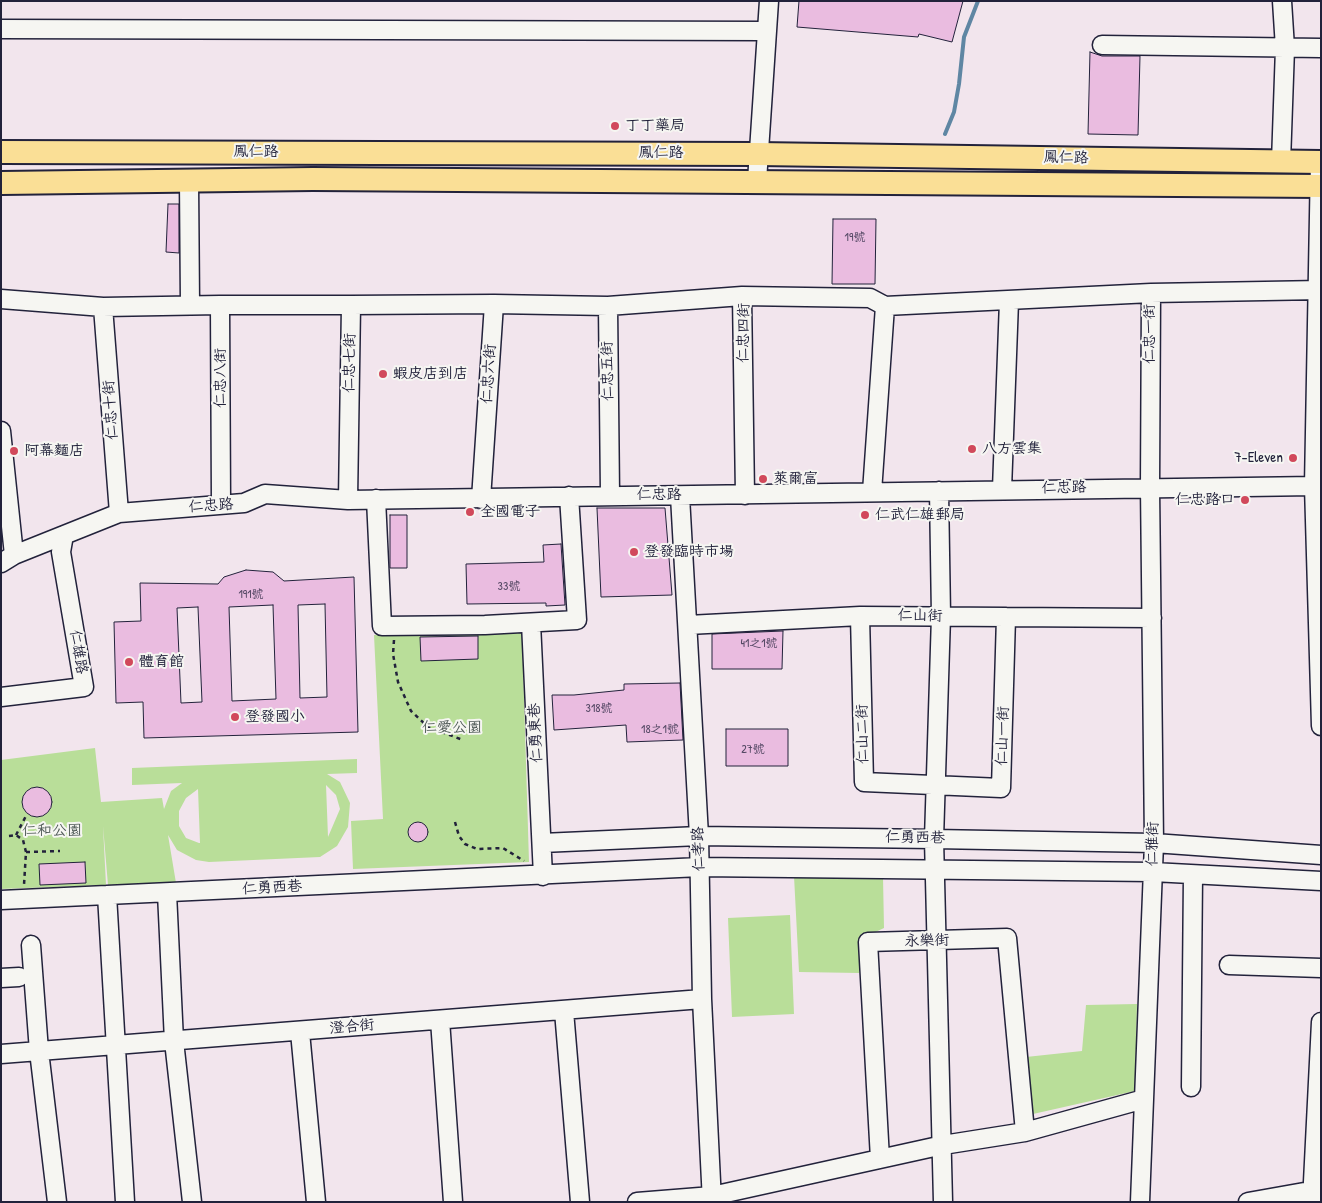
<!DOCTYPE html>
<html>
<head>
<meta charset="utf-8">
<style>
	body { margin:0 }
	#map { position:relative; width:1322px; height:1203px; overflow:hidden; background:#f2e5ed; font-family:"Patrick Hand",sans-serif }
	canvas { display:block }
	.frame { position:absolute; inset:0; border:2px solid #22223b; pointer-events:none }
</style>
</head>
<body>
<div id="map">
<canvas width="1322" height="1203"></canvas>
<div class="frame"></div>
</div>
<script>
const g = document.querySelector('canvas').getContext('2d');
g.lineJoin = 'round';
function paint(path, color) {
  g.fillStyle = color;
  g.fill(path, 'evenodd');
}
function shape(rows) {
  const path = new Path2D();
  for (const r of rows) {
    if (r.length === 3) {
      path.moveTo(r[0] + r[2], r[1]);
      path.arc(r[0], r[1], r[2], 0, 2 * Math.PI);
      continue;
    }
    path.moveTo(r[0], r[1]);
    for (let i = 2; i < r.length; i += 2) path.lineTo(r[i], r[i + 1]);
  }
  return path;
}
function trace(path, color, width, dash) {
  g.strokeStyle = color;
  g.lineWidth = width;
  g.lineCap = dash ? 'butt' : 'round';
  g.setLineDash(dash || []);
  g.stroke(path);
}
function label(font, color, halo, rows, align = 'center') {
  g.font = font + ' "Patrick Hand","LXGW WenKai TC",sans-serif';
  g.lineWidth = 4;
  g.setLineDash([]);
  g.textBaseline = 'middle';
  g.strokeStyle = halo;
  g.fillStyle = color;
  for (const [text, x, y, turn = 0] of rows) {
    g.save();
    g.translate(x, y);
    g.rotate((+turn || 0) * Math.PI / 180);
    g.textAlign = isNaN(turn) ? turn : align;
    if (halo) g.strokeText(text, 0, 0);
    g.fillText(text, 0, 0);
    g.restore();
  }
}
const green = shape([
	[522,632,529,862,353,869,351,821,383,819,374,635],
	[95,748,101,802,162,798,164,809,171,791,182,783,132,785,132,768,357,759,357,773,327,774,340,782,350,803,348,827,337,846,320,857,209,862,196,860,177,850,168,835,176,883,108,885,103,826,106,885,1,889,1,760],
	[326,785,336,795,340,809,328,837],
	[198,789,200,843,199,843,186,838,179,826,179,811,186,798],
	[794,876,883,877,884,928,867,936,863,942,859,973,799,972],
	[790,915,794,1014,732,1017,728,918],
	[1137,1004,1135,1091,1033,1114,1026,1057,1082,1051,1086,1005]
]);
const stream = shape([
	[945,134,954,112,959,84,964,37,978,1]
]);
const building = shape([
	[799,1,963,1,952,42,919,34,918,37,797,27,799,1],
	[1090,52,1102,56,1140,56,1138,135,1088,134,1090,52],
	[168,204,179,204,179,253,166,252,168,204],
	[833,219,876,219,875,284,832,284,833,219],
	[597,508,665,508,672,595,601,597,597,508],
	[390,515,407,515,407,568,390,568,390,515],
	[561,544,565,605,546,606,546,603,467,604,466,564,544,562,543,545,561,544],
	[246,570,273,572,284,581,354,577,358,732,144,738,143,702,116,703,114,622,141,621,140,583,218,584,224,577,246,570],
	[325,604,327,697,300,698,298,605,325,604],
	[273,605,276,699,232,701,229,607,273,605],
	[198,607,202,702,181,703,177,608,198,607],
	[783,631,782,669,712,669,712,634,783,631],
	[478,636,478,659,421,661,420,637,478,636],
	[680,683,683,740,627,742,626,725,554,730,552,695,574,695,624,690,624,684,680,683],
	[726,729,788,729,788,766,726,766,726,729],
	[37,802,15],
	[418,832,10],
	[85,862,86,883,40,885,39,864,85,862]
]);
const path = shape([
	[394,640,393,654,398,682,411,711,428,727,463,740],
	[455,822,459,836,465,844,477,849,503,848,524,861],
	[16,835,27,814],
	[9,836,16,835,23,840,26,852,24,885],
	[26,852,60,851]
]);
const minor = shape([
	[1,29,767,31],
	[1102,45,1321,48],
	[1281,162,1285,48,1282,1],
	[1320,162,1314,486,1321,726],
	[189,181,190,305],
	[757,181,769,1],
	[1151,293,1321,290],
	[1,299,103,307,220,305],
	[351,305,494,304],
	[608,306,742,296],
	[885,306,1151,293,1150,487,1154,843,1140,1202],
	[103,307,119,513],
	[1,431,14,555],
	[1002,489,1009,301],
	[939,491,941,616,934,839,943,1202],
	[745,495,742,296,870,298,885,306,872,492],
	[680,496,699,836,702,999,712,1202],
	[376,499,382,626,485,625,577,620,569,496],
	[481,499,494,304,608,306,610,495],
	[221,504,220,305,351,305,348,500],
	[1,563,14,555,119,513,244,503,265,494,348,500,1314,486],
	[860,616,864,782,1001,788,1006,617],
	[531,623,543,876],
	[688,625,860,616,1152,618],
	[1,697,84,687,61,552,64,535],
	[542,843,699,836,934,839,1154,843,1321,855],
	[167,893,174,1041,192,1202],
	[107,895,125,1202],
	[1,900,700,867,1153,872,1321,881],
	[31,945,39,1051,57,1202],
	[1229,965,1321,968],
	[1,978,19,977],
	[564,1011,580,1202],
	[440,1020,453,1202],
	[300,1032,316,1202],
	[1,1054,702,999],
	[1191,1087,1193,875],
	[880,1159,868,942,1007,938,1025,1132],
	[637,1202,712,1196,943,1145,1025,1132,1144,1099],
	[1248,1202,1321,1189],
	[1312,1202,1321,1022]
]);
const major = shape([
	[1,152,758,154,1321,162],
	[1,183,313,179,1321,186]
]);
const markers = [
	[615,126,5,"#d1495b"],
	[383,374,5,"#d1495b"],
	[972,449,5,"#d1495b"],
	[14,451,5,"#d1495b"],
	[1293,458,5,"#d1495b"],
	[763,479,5,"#d1495b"],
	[1245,500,5,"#d1495b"],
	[470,512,5,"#d1495b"],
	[865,515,5,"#d1495b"],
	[634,552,5,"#d1495b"],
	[129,662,5,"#d1495b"],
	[235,717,5,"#d1495b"]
];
const numberNames = [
	["19號",855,238],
	["33號",509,587],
	["191號",251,595],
	["41之1號",759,644],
	["318號",599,709],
	["18之1號",660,730],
	["27號",753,750]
];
const poiNames = [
	["丁丁藥局",625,126],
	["蝦皮店到店",393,374],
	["八方雲集",982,449],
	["阿幕麵店",24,451],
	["7-Eleven",1283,458,"right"],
	["萊爾富",773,479],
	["仁忠路口",1235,500,"right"],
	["全國電子",480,512],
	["仁武仁雄郵局",875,515],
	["登發臨時市場",644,552],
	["體育館",139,662],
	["登發國小",245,717]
];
const streetNames = [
	["鳳仁路",256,152],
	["鳳仁路",661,153],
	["鳳仁路",1066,158,1],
	["仁忠四街",744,333,-89],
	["仁忠一街",1150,334,-90],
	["仁忠七街",350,363,-89],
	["仁忠五街",608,371,-91],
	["仁忠六街",489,374,-86],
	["仁忠八街",221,378,-90],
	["仁忠十街",111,410,-94],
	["仁忠路",1064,488,-1],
	["仁忠路",659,495],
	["仁忠路",211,506,-4],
	["仁山街",920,616,1],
	["仁雄路",78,652,80],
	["仁勇東巷",536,733,-93],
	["仁山二街",863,734,-91],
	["仁山一街",1003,736,-88],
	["仁勇西巷",915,838,1],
	["仁雅街",1153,844,-89],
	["仁孝路",699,849,-92],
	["仁勇西巷",272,888,-3],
	["永樂街",927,941,-1],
	["澄合街",352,1027,-5]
];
const parkNames = [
	["仁愛公園",452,728],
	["仁和公園",52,831]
];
paint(green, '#b9de99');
trace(stream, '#5f86a3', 4);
paint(building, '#eabce0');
trace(building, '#22223b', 1);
trace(minor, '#22223b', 21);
trace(major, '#22223b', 26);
trace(path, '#22223b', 2.5, [4, 4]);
trace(minor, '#f6f6f2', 18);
trace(major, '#fadf96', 22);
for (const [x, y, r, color] of markers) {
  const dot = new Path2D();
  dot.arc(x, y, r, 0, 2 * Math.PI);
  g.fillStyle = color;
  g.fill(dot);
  trace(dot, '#f6f6f2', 2);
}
label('12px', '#544864', null, numberNames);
label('15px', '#22223b', '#f6f6f2', poiNames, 'left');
label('15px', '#22223b', '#f6f6f2', streetNames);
label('15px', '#4f5a57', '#f6f6f2', parkNames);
</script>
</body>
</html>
